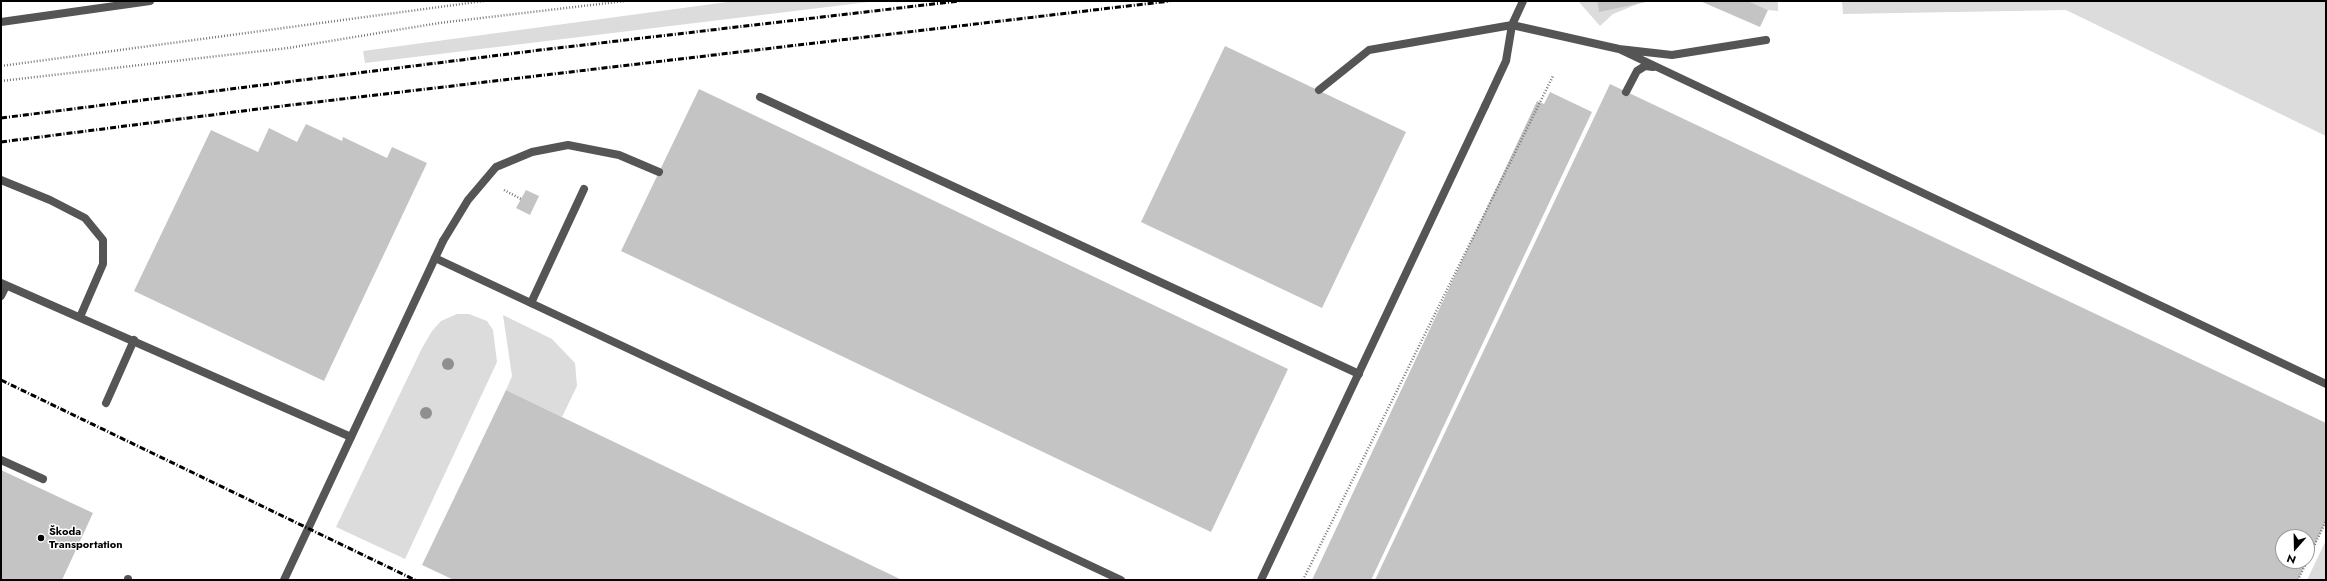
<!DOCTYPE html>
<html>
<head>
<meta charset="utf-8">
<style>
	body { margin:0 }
	#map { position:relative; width:2327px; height:581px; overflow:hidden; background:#fff; font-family:Jost,sans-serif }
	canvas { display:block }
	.frame { position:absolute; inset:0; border:2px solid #000; pointer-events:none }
	.north { position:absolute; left:2275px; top:529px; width:40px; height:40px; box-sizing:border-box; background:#fff; border:1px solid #999; border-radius:50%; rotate:200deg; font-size:11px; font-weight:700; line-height:16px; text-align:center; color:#000 }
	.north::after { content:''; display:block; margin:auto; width:14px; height:18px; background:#000; clip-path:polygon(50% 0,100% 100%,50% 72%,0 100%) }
</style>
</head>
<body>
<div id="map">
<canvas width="2327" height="581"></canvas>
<div class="frame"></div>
<div class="north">N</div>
</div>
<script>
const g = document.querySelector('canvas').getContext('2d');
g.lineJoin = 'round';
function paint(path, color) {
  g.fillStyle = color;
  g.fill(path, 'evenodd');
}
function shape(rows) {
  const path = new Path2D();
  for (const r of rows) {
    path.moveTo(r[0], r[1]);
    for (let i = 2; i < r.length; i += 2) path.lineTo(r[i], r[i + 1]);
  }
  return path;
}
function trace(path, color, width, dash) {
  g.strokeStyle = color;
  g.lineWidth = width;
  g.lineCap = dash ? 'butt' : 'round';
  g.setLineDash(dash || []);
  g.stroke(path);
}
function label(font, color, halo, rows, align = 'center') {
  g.font = font + ' Jost,sans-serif';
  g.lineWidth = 3;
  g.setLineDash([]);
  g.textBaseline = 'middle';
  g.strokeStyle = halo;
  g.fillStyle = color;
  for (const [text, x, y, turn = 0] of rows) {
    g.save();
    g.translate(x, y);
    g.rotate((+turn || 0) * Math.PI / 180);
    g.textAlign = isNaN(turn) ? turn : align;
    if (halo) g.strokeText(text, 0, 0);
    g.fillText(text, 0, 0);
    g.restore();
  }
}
const green = shape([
	[735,1,877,1,365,63,363,51],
	[1578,1,1597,1,1599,11,1640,3,1613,14,1600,26],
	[1748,1,1778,1,1778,11,1768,10],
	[1842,1,2326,1,2326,136,2066,10,1843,14],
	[457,314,469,314,487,321,493,330,497,362,405,559,336,527,422,348,432,331,441,321],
	[503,315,552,339,575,363,577,386,562,417,506,390,512,376],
	[2326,540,2326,580,2307,580]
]);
const building = shape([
	[1597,1,1645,1,1646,2,1599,12],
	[1700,1,1748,1,1768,10,1760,27],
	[1225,46,1406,132,1322,308,1141,222],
	[1610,84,2326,423,2326,521,2307,561,2307,537,2283,537,2283,561,2307,561,2298,580,1375,580],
	[699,89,1288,369,1211,532,621,251],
	[1550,92,1592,112,1371,580,1312,580,1537,101,1544,104],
	[306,124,342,141,343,137,387,158,392,147,427,163,324,381,134,291,211,130,258,152,269,128,297,142],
	[526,190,539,196,530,215,516,208],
	[506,390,562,417,902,580,454,580,422,565],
	[1,470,93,513,62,580,1,580]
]);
const path = shape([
	[1,66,484,1],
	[1,81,288,48,439,23,625,1],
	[504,190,521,199],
	[2307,561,2326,521],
	[1303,580,1553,76],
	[2298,580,2307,561]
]);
const service = shape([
	[1619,49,2326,384],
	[1319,90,1369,50,1512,25,1619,49,1672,55,1766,40],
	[1626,92,1637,71,1645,66,1653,67],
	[760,97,1359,374],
	[1485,106,1506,61,1512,25,1523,1],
	[1,180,50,200,85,218,103,240,103,264,80,317],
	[443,241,468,200,496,167,532,152,568,145,619,155,659,172],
	[435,258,1121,580],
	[1,283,351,437],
	[1,296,6,286],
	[531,303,584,189],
	[106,403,134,340],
	[1,460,43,479],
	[128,580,128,579]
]);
const minor = shape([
	[284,580,443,241],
	[1261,580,1485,106]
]);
const tertiary = shape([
	[1,22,150,1]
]);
const rail = shape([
	[1,118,532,51,959,1],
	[1,142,266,108,1170,1],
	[1,380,415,580]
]);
const trees = [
	[448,364],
	[426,413]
];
const markers = [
	[41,538,4,"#000"]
];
const poiNames = [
	["Škoda",49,532],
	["Transportation",49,545]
];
paint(green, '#dcdcdc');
paint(building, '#c4c4c4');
trace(path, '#777', 2.5, [1, 2]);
trace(service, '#555', 8);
trace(minor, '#555', 8);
trace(tertiary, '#555', 8);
trace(rail, '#000', 3, [6, 2, 1, 2]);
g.fillStyle = '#8f8f8f';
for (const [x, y] of trees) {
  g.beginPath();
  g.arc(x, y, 6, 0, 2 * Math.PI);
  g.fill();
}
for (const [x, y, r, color] of markers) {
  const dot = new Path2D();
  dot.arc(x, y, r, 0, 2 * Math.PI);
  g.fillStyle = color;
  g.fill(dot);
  trace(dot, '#fff', 1.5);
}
label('bold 11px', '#000', '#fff', poiNames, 'left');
</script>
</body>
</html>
